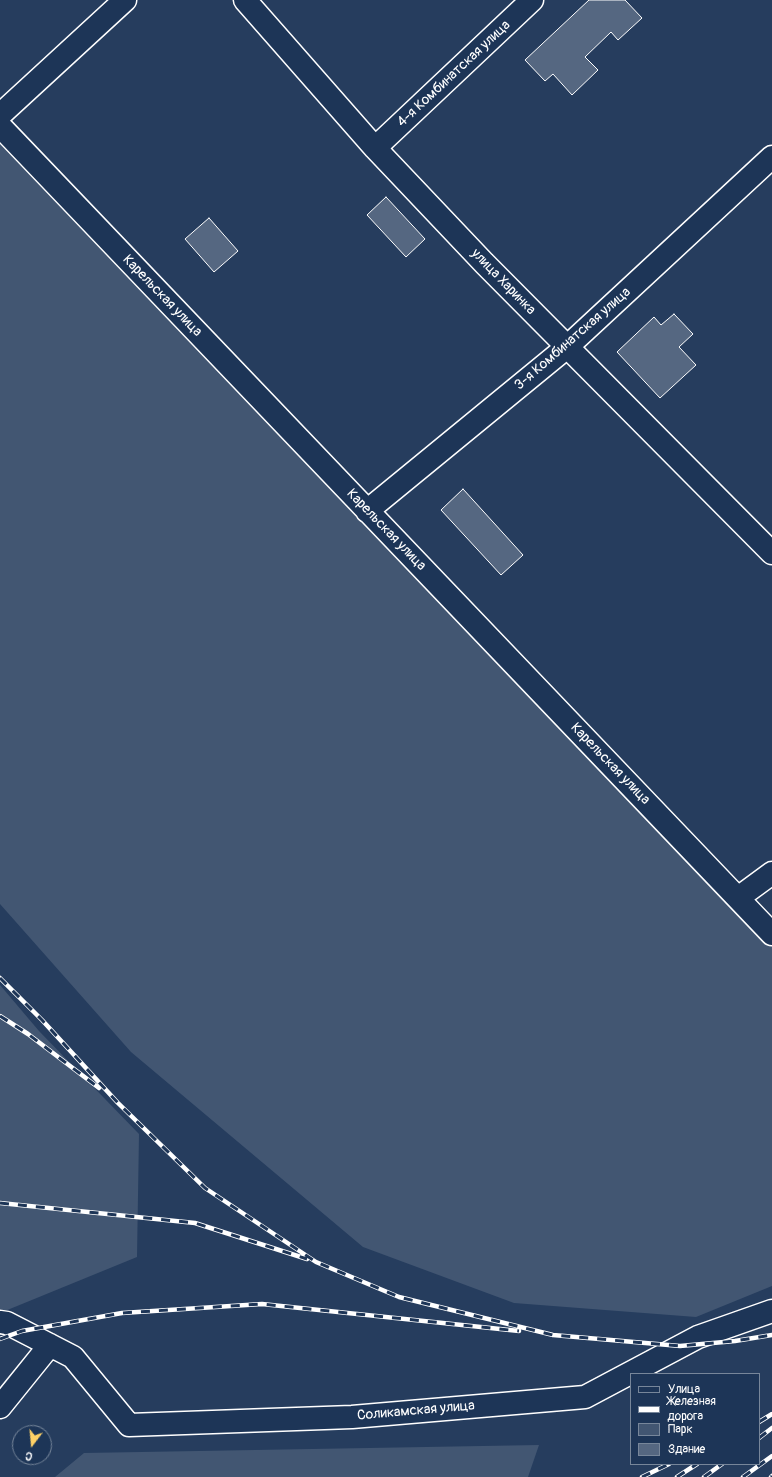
<!DOCTYPE html>
<html>
<head>
<meta charset="utf-8">
<style>
	body { margin:0 }
	#map { position:relative; width:772px; height:1477px; overflow:hidden; background:#263d5e; font-family:Pangolin,sans-serif }
	canvas { display:block }
	.legend { position:absolute; left:630px; top:1373px; width:130px; height:92px; box-sizing:border-box; background:#1d3557; border:1px solid #77869a; margin:0; padding:5px 7px; list-style:none; font-size:12px; color:#fff }
	.legend li { display:flex; align-items:center; gap:8px; height:20px }
	.legend b { width:20px; border:1px solid #77869a }
	.north { position:absolute; left:12px; top:1425px; width:40px; height:40px; box-sizing:border-box; background:#1d3557; border:1px solid #77869a; border-radius:50%; rotate:196deg; font-size:11px; font-weight:700; line-height:16px; text-align:center; color:#fff }
	.north::after { content:''; display:block; margin:auto; width:14px; height:18px; background:#ffd166; clip-path:polygon(50% 0,100% 100%,50% 72%,0 100%) }
</style>
</head>
<body>
<div id="map">
<canvas width="772" height="1477"></canvas>
<ul class="legend">
<li><b style="height:5px;background:#1d3557"></b>Улица</li>
<li><b style="height:5px;background:#fff"></b>Железная дорога</li>
<li><b style="height:11px;background:#425672"></b>Парк</li>
<li><b style="height:11px;background:#556781"></b>Здание</li>
</ul>
<div class="north">С</div>
</div>
<script>
const g = document.querySelector('canvas').getContext('2d');
g.lineJoin = 'round';
function paint(path, color) {
  g.fillStyle = color;
  g.fill(path, 'evenodd');
}
function shape(rows) {
  const path = new Path2D();
  for (const r of rows) {
    path.moveTo(r[0], r[1]);
    for (let i = 2; i < r.length; i += 2) path.lineTo(r[i], r[i + 1]);
  }
  return path;
}
function trace(path, color, width, dash) {
  g.strokeStyle = color;
  g.lineWidth = width;
  g.lineCap = dash ? 'butt' : 'round';
  g.setLineDash(dash || []);
  g.stroke(path);
}
function label(font, color, halo, rows, align = 'center') {
  g.font = font + ' Pangolin,sans-serif';
  g.lineWidth = 4;
  g.setLineDash([]);
  g.textBaseline = 'middle';
  g.strokeStyle = halo;
  g.fillStyle = color;
  for (const [text, x, y, turn = 0] of rows) {
    g.save();
    g.translate(x, y);
    g.rotate((+turn || 0) * Math.PI / 180);
    g.textAlign = isNaN(turn) ? turn : align;
    if (halo) g.strokeText(text, 0, 0);
    g.fillText(text, 0, 0);
    g.restore();
  }
}
const green = shape([
	[0,139,772,944,772,1286,696,1317,514,1303,363,1247,131,1052,0,904],
	[0,985,39,1031,139,1134,137,1257,0,1313],
	[539,1445,528,1477,55,1477,84,1453]
]);
const building = shape([
	[589,0,625,0,642,18,618,40,611,32,585,57,598,70,572,95,553,74,545,81,525,60,589,0],
	[386,197,425,239,406,257,367,215,386,197],
	[209,218,238,251,214,272,185,239,209,218],
	[674,314,693,334,679,347,696,365,660,398,617,352,654,317,661,325,674,314],
	[463,489,523,555,501,575,441,510,463,489]
]);
const minor = shape([
	[245,0,375,148,484,263,772,553],
	[0,115,125,0],
	[0,126,772,934],
	[375,148,532,0],
	[367,511,567,347,772,157],
	[738,898,772,873],
	[0,1322,7,1323,73,1357,129,1425,352,1417,585,1397,698,1337,772,1311],
	[0,1407,50,1345]
]);
const rail = shape([
	[0,978,42,1020,118,1103,205,1188,316,1262,399,1297,553,1335,680,1346,735,1341,772,1335],
	[0,1016,28,1034,99,1088],
	[0,1203,195,1223,307,1259],
	[0,1339,22,1331,122,1313,262,1304,519,1331],
	[759,1422,772,1414],
	[759,1438,772,1428],
	[642,1477,669,1464],
	[677,1477,697,1464],
	[704,1477,722,1464],
	[743,1477,772,1456],
	[771,1477,772,1476]
]);
const streetNames = [
	["4-я Комбинатская улица",454,74,-43],
	["улица Харинка",503,282,46],
	["Карельская улица",162,296,46],
	["3-я Комбинатская улица",573,339,-41],
	["Карельская улица",386,530,46],
	["Карельская улица",610,764,46],
	["Соликамская улица",416,1411,-5]
];
paint(green, '#425672');
paint(building, '#556781');
trace(building, '#fff', 1);
trace(minor, '#fff', 25);
trace(minor, '#1d3557', 22);
trace(rail, '#fff', 4.5);
trace(rail, '#1d3557', 3, [9]);
label('14px', '#fff', '#1d3557', streetNames);
</script>
</body>
</html>
